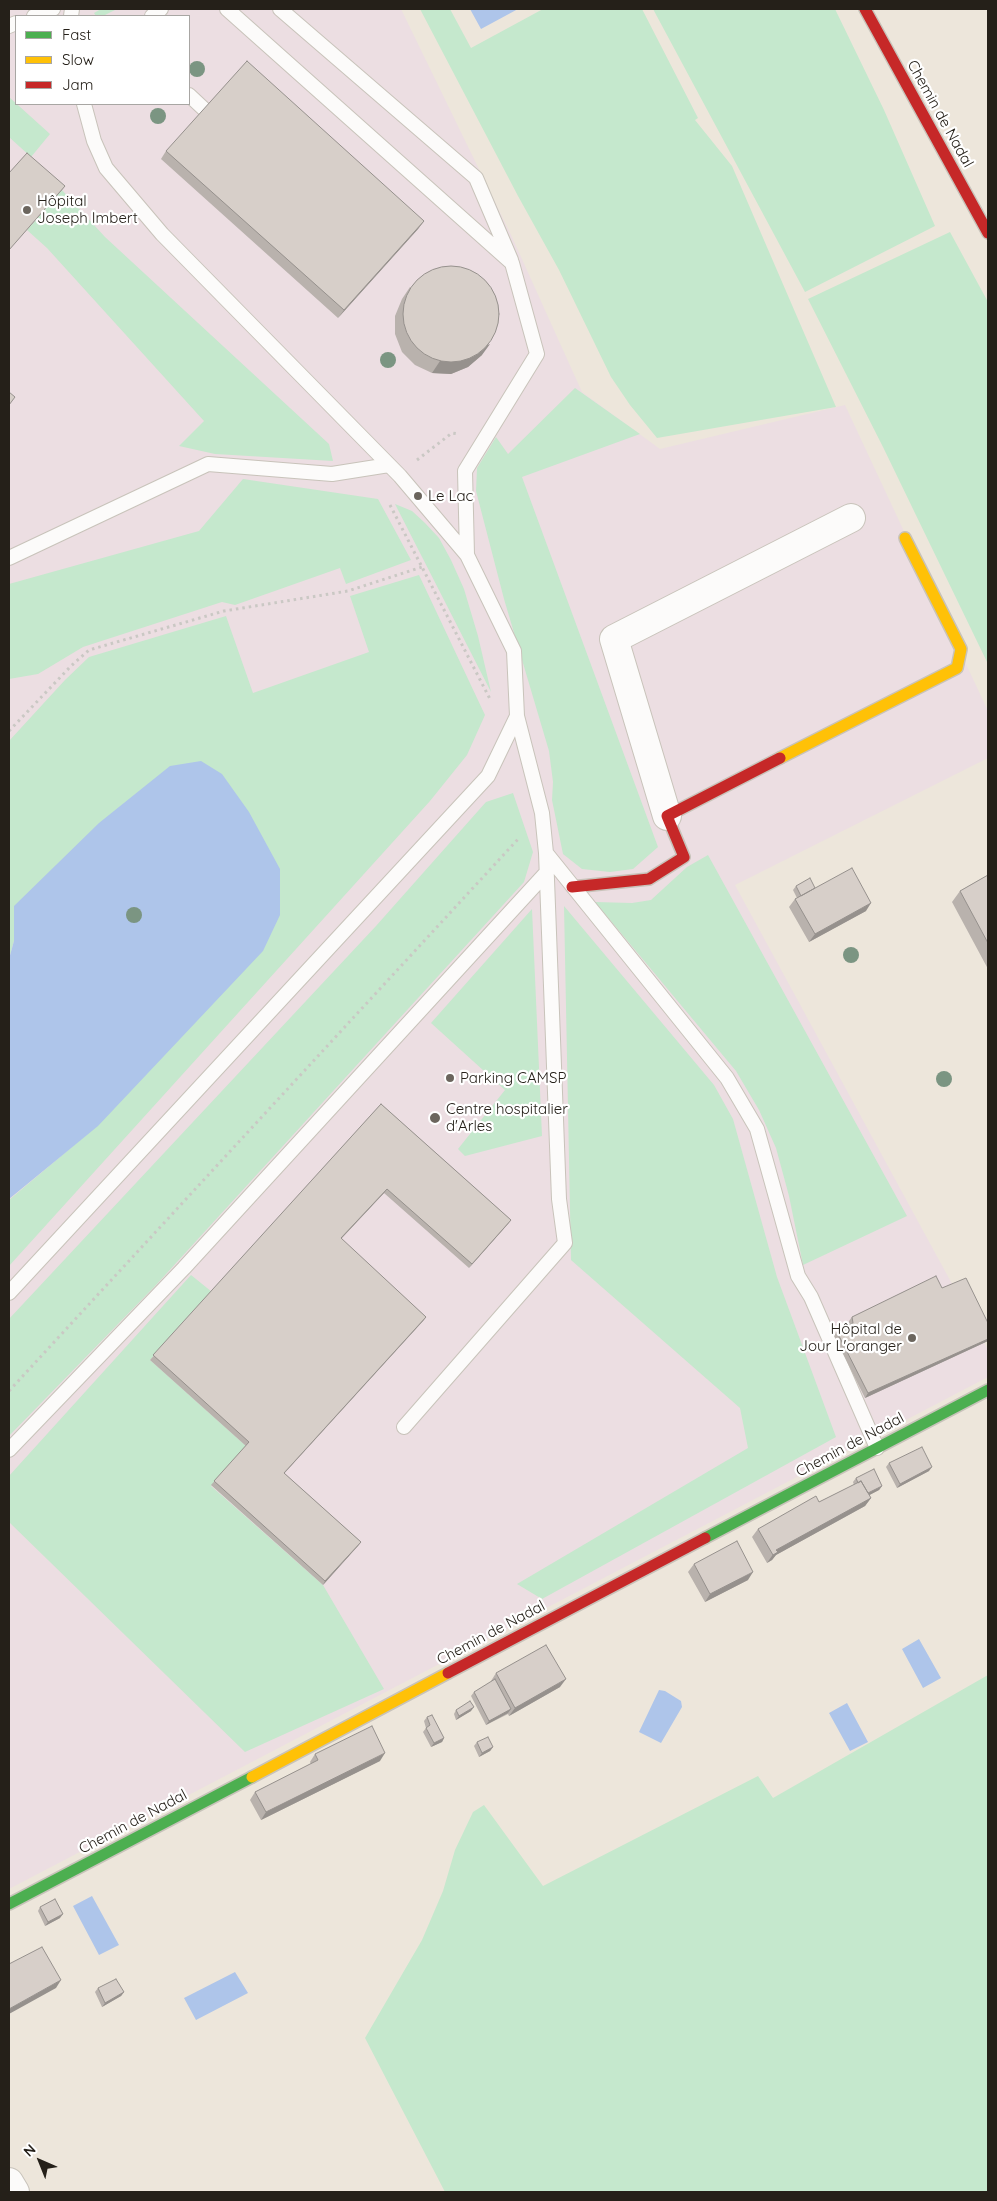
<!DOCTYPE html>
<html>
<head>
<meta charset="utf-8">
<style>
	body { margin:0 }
	#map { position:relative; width:997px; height:2201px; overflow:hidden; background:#ede6db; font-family:Quicksand,sans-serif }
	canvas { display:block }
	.frame { position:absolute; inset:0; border:10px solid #252019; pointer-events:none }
	.legend { position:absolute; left:15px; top:15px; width:175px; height:90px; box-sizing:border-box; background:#fff; border:1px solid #a8a6a3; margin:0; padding:6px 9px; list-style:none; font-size:15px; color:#252019 }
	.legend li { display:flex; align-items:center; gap:10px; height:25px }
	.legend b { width:25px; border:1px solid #a8a6a3 }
	.north { position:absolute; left:15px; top:2136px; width:50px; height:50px; -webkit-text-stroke:4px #fff; paint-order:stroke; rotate:316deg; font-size:14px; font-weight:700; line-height:20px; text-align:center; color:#252019 }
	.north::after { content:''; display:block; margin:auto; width:18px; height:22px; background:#252019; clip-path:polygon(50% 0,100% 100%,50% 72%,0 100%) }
</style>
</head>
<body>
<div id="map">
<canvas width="997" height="2201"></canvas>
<div class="frame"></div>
<ul class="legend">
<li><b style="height:6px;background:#4caf50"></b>Fast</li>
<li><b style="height:6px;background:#ffc107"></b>Slow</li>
<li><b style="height:6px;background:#c62828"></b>Jam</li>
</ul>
<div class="north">N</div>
</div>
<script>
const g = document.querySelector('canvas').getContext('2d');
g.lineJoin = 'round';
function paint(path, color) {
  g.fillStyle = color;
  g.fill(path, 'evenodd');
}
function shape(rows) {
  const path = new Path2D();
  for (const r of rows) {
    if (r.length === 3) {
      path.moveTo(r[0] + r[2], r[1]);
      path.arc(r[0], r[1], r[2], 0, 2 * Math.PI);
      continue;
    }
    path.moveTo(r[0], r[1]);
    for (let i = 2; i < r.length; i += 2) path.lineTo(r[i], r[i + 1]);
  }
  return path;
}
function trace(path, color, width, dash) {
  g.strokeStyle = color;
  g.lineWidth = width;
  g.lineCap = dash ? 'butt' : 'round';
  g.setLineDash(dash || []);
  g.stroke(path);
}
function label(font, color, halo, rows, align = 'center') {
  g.font = font + ' Quicksand,sans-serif';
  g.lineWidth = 4.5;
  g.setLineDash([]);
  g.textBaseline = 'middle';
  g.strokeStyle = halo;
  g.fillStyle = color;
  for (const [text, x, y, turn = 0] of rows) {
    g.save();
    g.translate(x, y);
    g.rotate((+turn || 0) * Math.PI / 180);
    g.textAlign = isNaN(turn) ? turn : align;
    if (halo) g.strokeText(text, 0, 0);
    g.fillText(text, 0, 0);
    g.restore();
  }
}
const medical = shape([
	[9,9,401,9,512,237,582,392,660,449,845,405,988,711,988,758,735,885,988,1350,988,1377,9,1889],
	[16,16,189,16,189,104,16,104]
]);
const green = shape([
	[101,9,117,9,103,16,96,16,94,13],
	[420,9,450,9,471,48,543,9,642,9,698,118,695,120,732,166,836,407,657,438,630,405,611,377,559,270,518,196],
	[653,9,835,9,884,110,935,226,805,292],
	[9,97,50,134,31,157,9,137],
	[62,190,105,237,329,444,333,461,215,454,179,446,204,421,47,248,27,230],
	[950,232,988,302,988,664,883,447,808,299],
	[575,388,640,434,522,477,658,847,633,869,610,872,582,869,563,854,552,800,553,782,549,751,504,599,476,491,477,468,496,437,508,454],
	[243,479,378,499,411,560,346,584,340,568,235,605,222,602,83,647,38,674,9,679,9,584,199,531],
	[395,504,412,511,425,523,439,538,451,560,464,589,478,636,491,692],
	[419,575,485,715,467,755,430,801,9,1266,9,1200,98,1125,14,906,14,941,9,959,9,741,65,680,89,657,226,616,253,693,369,652,350,596],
	[513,793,533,852,524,882,156,1285,9,1436,9,1319,376,926,486,802],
	[708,855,907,1216,803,1265,789,1196,776,1148,759,1110,736,1071,595,902,632,903,651,900,687,867],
	[564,906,714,1085,733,1119,777,1277,836,1437,542,1599,517,1584,748,1448,740,1408,571,1260],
	[532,909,542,1136,465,1156,458,1149,505,1090,431,1023],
	[191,1275,212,1292,150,1360,246,1446,211,1486,323,1585,384,1689,245,1752,9,1522,9,1476],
	[988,1675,988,2192,445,2192,365,2038,422,1940,443,1891,455,1850,473,1812,484,1805,543,1886,758,1776,773,1798]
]);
const water = shape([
	[470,9,518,9,481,29],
	[201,761,222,774,249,812,280,869,280,915,263,951,98,1126,9,1199,9,959,14,941,14,906,99,823,170,766],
	[919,1639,941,1678,923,1688,902,1649],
	[659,1690,665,1691,681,1701,682,1707,661,1743,639,1732],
	[847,1703,868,1742,850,1751,829,1713],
	[92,1896,119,1945,99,1955,73,1906],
	[235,1972,248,1993,196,2020,184,1998]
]);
const path = shape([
	[417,460,452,433,459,434],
	[390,505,491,701],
	[9,731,71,666,89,650,224,611,348,591,422,567],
	[9,1391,520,837]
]);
const lane = shape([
	[227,9,512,263,537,354,465,471,467,555],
	[280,9,476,178,511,260],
	[34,16,53,9],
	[71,16,72,9],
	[152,16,161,9],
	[9,26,16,23],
	[189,95,205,110],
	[9,558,208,464,332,474,389,465],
	[546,853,727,1078,757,1129,798,1276,811,1297,877,1448],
	[9,1293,488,776,517,716,514,651,467,555,400,476,162,234,106,168,94,141,84,104],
	[404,1427,565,1243,559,1199,546,853,542,813,517,716],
	[9,1450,184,1268,547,872]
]);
const street = shape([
	[667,816,614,639,851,518],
	[9,2182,15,2192]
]);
const fast = shape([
	[705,1538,988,1390],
	[9,1904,252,1777]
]);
const slow = shape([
	[780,758,957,668,961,649,905,538],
	[252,1777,448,1673]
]);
const jam = shape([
	[865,9,988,233],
	[572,887,649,879,684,857,667,816,780,758],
	[448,1673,705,1538]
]);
const trees = [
	[197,69],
	[158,116],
	[388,360],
	[134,915],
	[851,955],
	[944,1079]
];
const wall = shape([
	[166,151,424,221,418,229,338,318,161,159],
	[410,287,482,355,468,367,451,374,432,373,415,365,402,352,395,334,395,316,402,299],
	[988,875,988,969,952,902,960,891],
	[796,886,815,888,866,911,809,942,789,907,795,899,797,898,793,890],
	[381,1104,511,1220,469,1268,384,1193,341,1239,426,1317,423,1321,284,1473,361,1542,323,1585,211,1485,246,1446,150,1360],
	[942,1288,988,1323,988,1341,865,1398,834,1336,837,1332,849,1325,849,1321,852,1317],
	[889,1463,929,1471,897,1488,886,1467],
	[856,1478,882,1486,879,1490,869,1495,871,1498,865,1506,776,1555,772,1560,767,1563,752,1537,758,1529,819,1502,854,1485,853,1482],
	[694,1564,748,1580,705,1602,688,1572],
	[496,1673,560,1687,509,1716,508,1714,486,1725,471,1696,474,1692,491,1682,491,1681],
	[456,1710,471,1711,456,1720,454,1714],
	[427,1717,444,1738,442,1742,431,1747,423,1732,426,1728,424,1721],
	[477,1742,493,1747,490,1751,479,1757,474,1746],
	[315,1754,380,1761,261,1820,250,1800,255,1792,311,1764,310,1762],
	[40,1907,60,1918,45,1926,38,1911],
	[98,1988,124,1992,121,1996,102,2007,95,1992]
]);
const shadedWall = shape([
	[65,186,62,190,9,250],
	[424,221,418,229,338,318,344,310],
	[490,344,482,355,468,367,451,374,432,373,440,361],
	[871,903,866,911,809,942,815,934],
	[387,1189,384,1193,338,1242,341,1238],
	[511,1220,508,1224,469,1268,472,1264],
	[426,1317,423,1321,281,1477,284,1473],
	[988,1339,988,1341,865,1398,868,1393],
	[932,1467,929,1471,897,1488,900,1484],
	[882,1486,879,1490,862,1499,865,1495],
	[871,1498,865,1506,776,1555,772,1560,767,1563,776,1550],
	[361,1542,358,1546,323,1585,325,1581],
	[753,1572,748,1580,705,1602,710,1594],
	[566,1679,560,1687,509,1716,515,1708],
	[474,1707,471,1711,456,1720,459,1716],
	[511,1709,508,1713,486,1725,489,1721],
	[444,1738,442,1742,431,1747,434,1743],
	[493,1747,490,1751,479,1757,482,1753],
	[385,1753,380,1761,261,1820,266,1812],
	[63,1914,60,1918,45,1926,48,1922],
	[61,1980,56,1988,9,2014,9,2009],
	[124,1992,121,1996,102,2007,105,2003]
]);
const building = shape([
	[247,61,424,221,344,310,166,151,247,61],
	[27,153,65,186,9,250,9,173,27,153],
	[451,314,48],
	[9,392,15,397,9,405,9,392],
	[852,868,871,903,815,934,795,899,852,868],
	[988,875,988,943,960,891,988,875],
	[810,878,815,888,801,896,796,886,810,878],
	[381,1104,511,1220,472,1264,387,1189,341,1238,426,1317,284,1473,361,1542,325,1581,214,1481,249,1442,153,1355,381,1104],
	[936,1276,942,1288,966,1278,988,1323,988,1339,868,1393,837,1332,853,1323,852,1317,936,1276],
	[922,1447,932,1467,900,1484,889,1463,922,1447],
	[874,1469,882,1486,868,1493,861,1481,858,1483,856,1478,874,1469],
	[861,1481,871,1498,776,1550,778,1552,773,1555,758,1529,816,1496,819,1502,861,1481],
	[737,1541,753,1572,710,1594,694,1564,737,1541],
	[546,1645,566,1679,515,1708,496,1673,546,1645],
	[495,1679,511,1709,489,1721,474,1692,495,1679],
	[470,1701,474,1707,459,1716,456,1710,470,1701],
	[432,1715,444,1738,434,1743,426,1728,430,1725,427,1717,432,1715],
	[372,1726,385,1753,266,1812,255,1792,318,1760,315,1754,372,1726],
	[488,1737,493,1747,482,1753,477,1742,488,1737],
	[55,1899,63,1914,48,1922,40,1907,55,1899],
	[42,1947,61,1980,9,2009,9,1964,42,1947],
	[116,1979,124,1992,105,2003,98,1988,116,1979]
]);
const markers = [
	[27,210,5,"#6b655d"],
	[418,496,5,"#6b655d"],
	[450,1078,5,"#6b655d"],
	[435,1118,6,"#6b655d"],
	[912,1338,5,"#6b655d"]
];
const streetNames = [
	["Chemin de Nadal",940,114,61],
	["Chemin de Nadal",850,1445,-28],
	["Chemin de Nadal",491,1633,-28],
	["Chemin de Nadal",133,1822,-28]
];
const poiNames = [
	["Hôpital",37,201],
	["Joseph Imbert",37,218],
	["Le Lac",428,496],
	["Parking CAMSP",460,1078],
	["Centre hospitalier",446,1109],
	["d'Arles",446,1126],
	["Hôpital de",902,1329,"right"],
	["Jour L'oranger",902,1346,"right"]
];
paint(medical, '#ecdee2');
paint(green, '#c5e8cd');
paint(water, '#aec5ea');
trace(lane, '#c8c3ba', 16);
trace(street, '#c8c3ba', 30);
trace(fast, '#c8c3ba', 14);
trace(slow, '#c8c3ba', 14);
trace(jam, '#c8c3ba', 14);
trace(path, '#cac8c4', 3, [2.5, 4]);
trace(lane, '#fcfbfa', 14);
trace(street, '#fcfbfa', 28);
trace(fast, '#4caf50', 11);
trace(slow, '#ffc107', 11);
trace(jam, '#c62828', 11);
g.fillStyle = '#7b9582';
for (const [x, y] of trees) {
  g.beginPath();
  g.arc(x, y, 8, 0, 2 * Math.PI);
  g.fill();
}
paint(wall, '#b9b2ad');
paint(shadedWall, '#96918d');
paint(building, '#d7cfc9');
trace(building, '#96918d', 1);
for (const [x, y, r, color] of markers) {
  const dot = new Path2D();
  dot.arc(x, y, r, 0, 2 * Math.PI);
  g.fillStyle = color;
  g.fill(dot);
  trace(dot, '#fff', 2);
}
label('15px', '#252019', '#fff', streetNames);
label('15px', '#252019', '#fff', poiNames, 'left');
</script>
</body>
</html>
